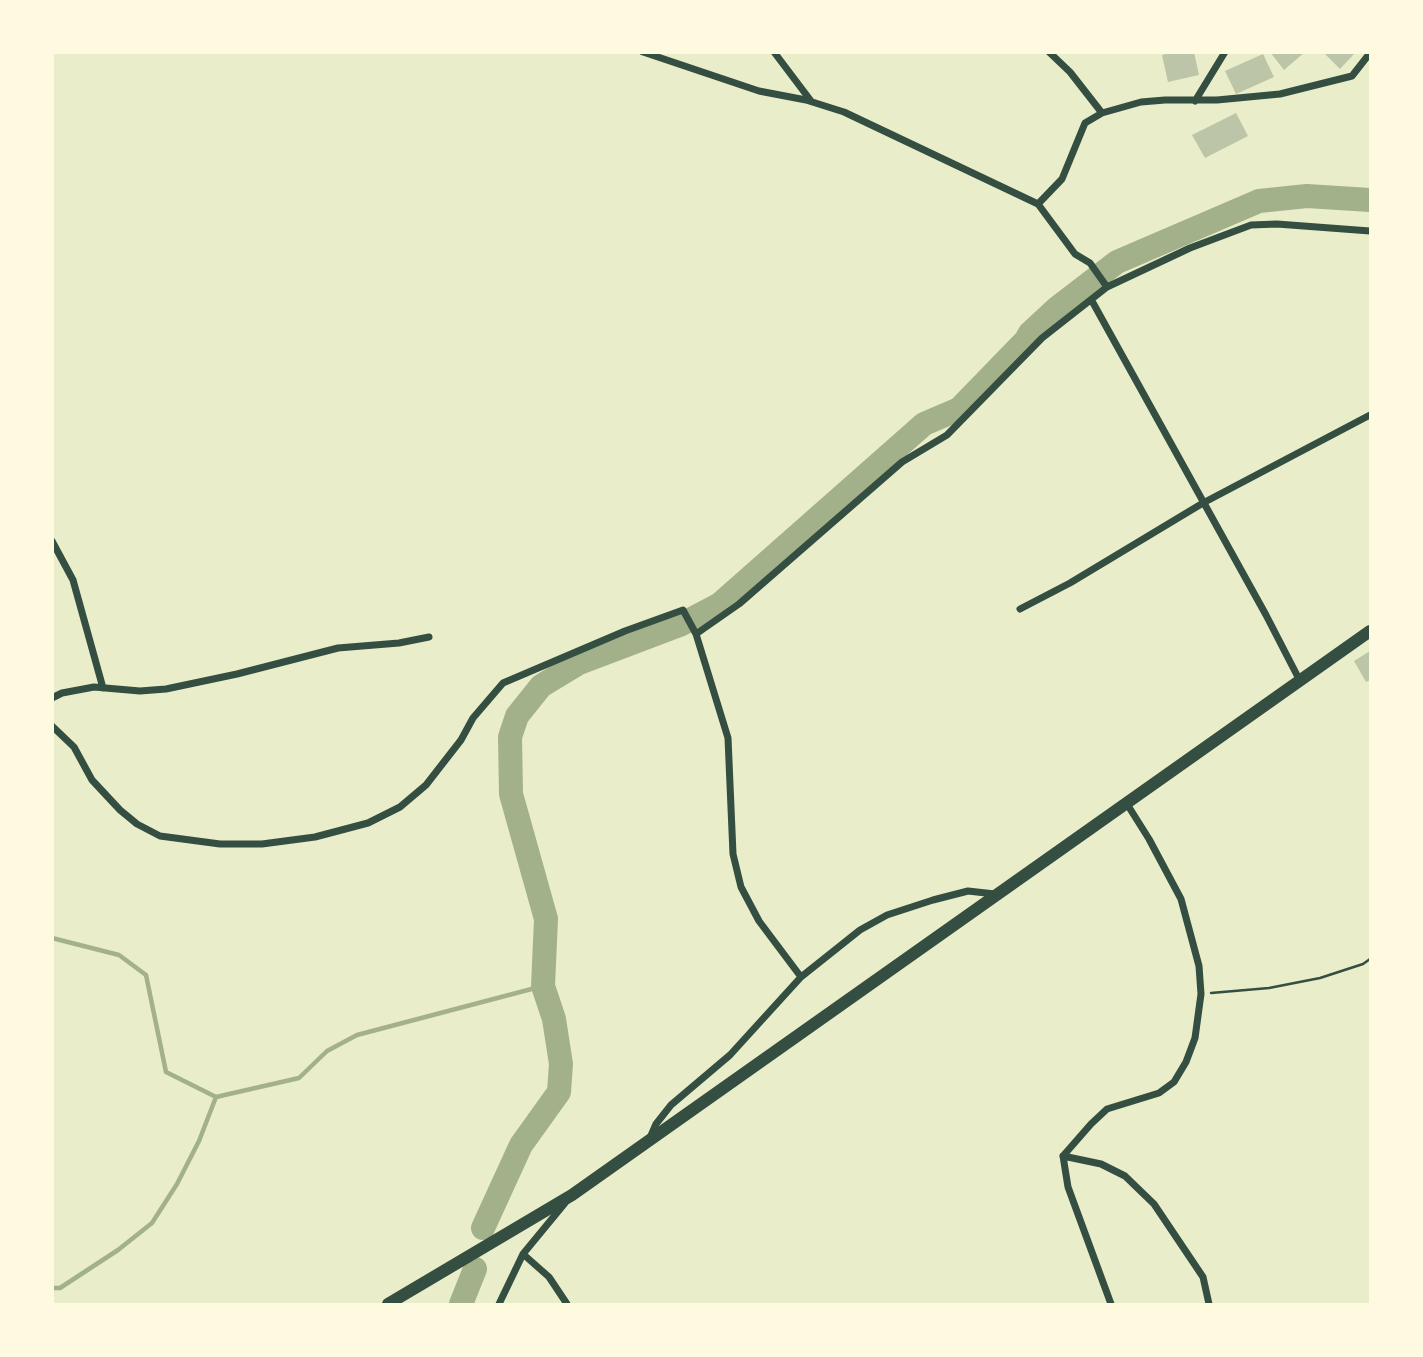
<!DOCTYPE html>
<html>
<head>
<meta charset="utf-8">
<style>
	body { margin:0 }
	#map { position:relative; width:1423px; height:1357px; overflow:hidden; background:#e9edc9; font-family:"Asap Condensed",sans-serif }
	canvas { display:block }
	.frame { position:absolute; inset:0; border:54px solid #fefae0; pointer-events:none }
</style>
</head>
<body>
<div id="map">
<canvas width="1423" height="1357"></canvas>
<div class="frame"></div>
</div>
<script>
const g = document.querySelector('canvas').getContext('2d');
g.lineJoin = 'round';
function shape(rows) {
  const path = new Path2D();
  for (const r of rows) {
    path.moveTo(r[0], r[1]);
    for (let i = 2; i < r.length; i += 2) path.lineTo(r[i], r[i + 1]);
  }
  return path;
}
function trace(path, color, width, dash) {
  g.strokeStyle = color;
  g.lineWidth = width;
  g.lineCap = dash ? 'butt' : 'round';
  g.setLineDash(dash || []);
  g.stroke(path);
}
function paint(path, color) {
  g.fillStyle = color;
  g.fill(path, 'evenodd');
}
const stream = shape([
	[52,938,119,955,146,975,166,1072,216,1097,299,1078,327,1051,357,1035,543,986],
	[52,1288,60,1288,118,1250,152,1223,177,1184,199,1141,216,1097]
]);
const river = shape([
	[483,1228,521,1145,559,1092,561,1064,554,1019,543,986,546,919,511,794,510,737,517,716,541,686,579,663,682,624,720,604,924,424,959,409,1026,340,1030,333,1057,308,1117,262,1259,201,1307,196,1370,200],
	[461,1304,475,1269]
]);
const building = shape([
	[1174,52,1194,52,1199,75,1168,82,1162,55],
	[1270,52,1305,52,1284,70],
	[1323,52,1352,52,1354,54,1340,69],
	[1263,54,1274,77,1236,94,1225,71],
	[1236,113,1248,136,1205,158,1192,135],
	[1370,651,1370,680,1366,682,1354,661]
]);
const path = shape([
	[1211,993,1269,988,1320,978,1363,964,1370,959]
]);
const minor = shape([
	[643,52,759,91,806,100,844,112,1038,204,1075,254,1090,263,1107,287],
	[774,52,811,101],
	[1049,52,1070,72,1102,113],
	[1195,101,1225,52],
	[1038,204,1062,179,1085,123,1102,113,1141,102,1165,100,1217,100,1280,94,1352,76,1370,53],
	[1092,301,1266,615,1300,681],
	[52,541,73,580,103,688],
	[1020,609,1070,583,1203,503,1370,415],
	[696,634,728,738,733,854,741,887,759,921,801,977],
	[52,698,62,693,94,687,140,691,166,689,237,674,338,648,399,643,429,637],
	[52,726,74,747,92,780,120,810,137,824,160,836,220,844,262,844,315,837,368,823,400,807,426,785,461,740,473,718,503,683,625,631,683,610,696,634,739,604,902,462,947,435,1042,338,1107,287,1190,248,1251,225,1277,224,1370,231],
	[650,1138,656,1124,671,1105,730,1055,801,977,860,930,887,915,933,900,968,891,995,894],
	[1063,1156,1091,1124,1107,1109,1159,1093,1174,1082,1186,1062,1195,1038,1201,994,1199,966,1181,899,1149,839,1127,804],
	[1063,1156,1101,1164,1125,1176,1154,1204,1203,1277,1209,1304],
	[1063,1156,1068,1187,1111,1304],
	[523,1254,549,1277,567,1304],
	[499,1304,523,1254,565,1203]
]);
const primary = shape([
	[388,1304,572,1195,1370,631]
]);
trace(stream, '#a3b18a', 4.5);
trace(river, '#a3b18a', 24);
paint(building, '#bcc5a7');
trace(path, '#344e41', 2.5);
trace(minor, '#344e41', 7);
trace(primary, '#344e41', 12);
</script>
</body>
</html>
